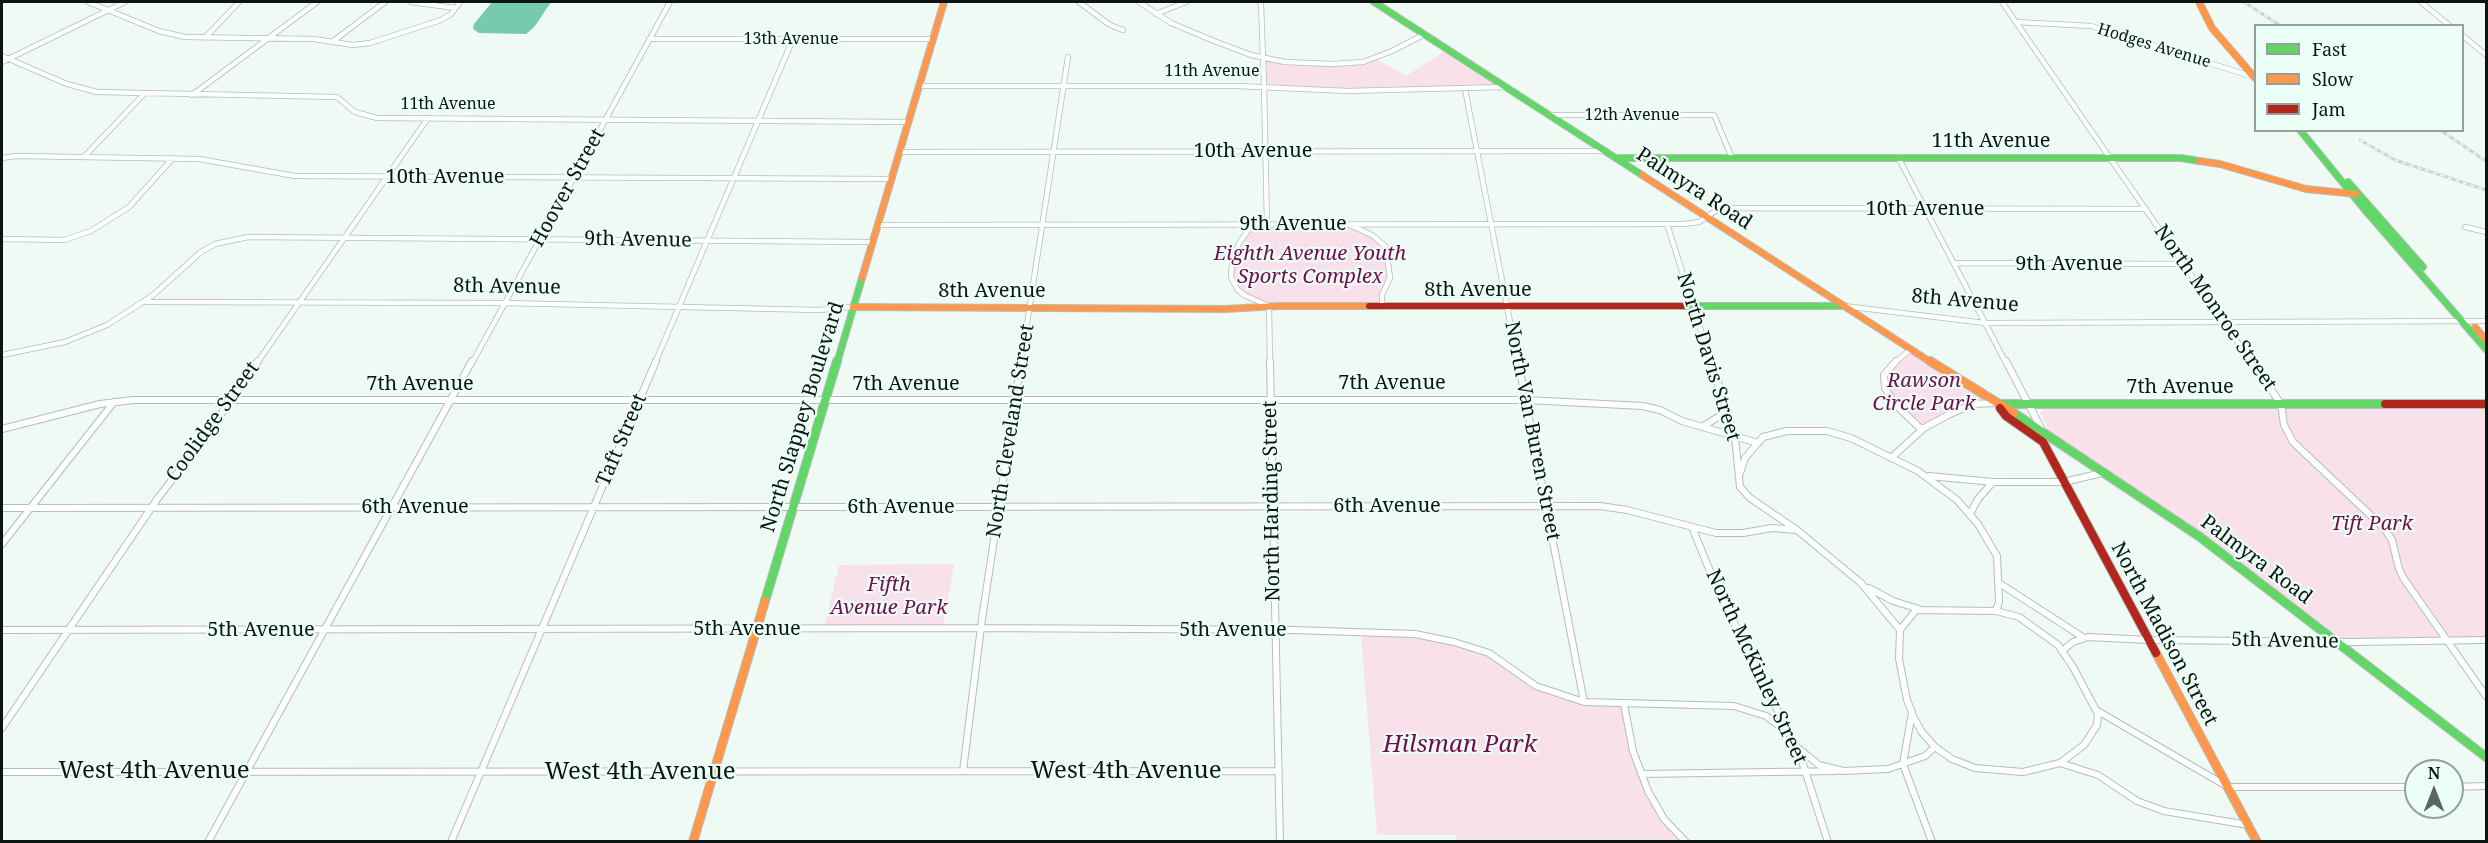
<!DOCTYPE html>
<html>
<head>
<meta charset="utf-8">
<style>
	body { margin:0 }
	#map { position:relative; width:2488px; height:843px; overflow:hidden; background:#f0faf5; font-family:"Noto Serif",serif }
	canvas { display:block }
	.frame { position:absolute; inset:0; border:3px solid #0c1511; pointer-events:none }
	.legend { position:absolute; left:2254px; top:24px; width:210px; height:108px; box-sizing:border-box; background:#ebfff6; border:2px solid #92a19a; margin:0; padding:8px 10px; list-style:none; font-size:18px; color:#0c1511 }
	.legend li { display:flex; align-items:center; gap:12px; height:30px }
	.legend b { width:30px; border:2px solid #92a19a }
	.north { position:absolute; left:2404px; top:759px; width:60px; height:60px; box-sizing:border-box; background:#ebfff6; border:2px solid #92a19a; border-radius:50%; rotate:0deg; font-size:16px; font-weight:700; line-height:24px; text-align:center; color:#0c1511 }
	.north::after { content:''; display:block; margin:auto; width:21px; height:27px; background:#5c6561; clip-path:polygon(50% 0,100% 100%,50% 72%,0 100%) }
</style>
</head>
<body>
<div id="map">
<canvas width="2488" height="843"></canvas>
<div class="frame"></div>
<ul class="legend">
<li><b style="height:8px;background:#63d668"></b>Fast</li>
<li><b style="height:8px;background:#ff974d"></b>Slow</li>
<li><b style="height:8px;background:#b3261e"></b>Jam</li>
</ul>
<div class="north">N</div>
</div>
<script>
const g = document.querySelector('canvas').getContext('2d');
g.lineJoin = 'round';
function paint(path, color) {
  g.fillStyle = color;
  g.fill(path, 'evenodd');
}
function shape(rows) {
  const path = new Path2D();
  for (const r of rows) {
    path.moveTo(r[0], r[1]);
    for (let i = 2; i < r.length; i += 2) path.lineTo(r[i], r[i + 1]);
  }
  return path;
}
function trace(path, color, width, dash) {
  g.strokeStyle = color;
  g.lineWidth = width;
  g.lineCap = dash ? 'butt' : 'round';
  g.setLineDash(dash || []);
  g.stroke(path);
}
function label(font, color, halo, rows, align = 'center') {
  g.font = font + ' "Noto Serif",serif';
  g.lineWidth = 4.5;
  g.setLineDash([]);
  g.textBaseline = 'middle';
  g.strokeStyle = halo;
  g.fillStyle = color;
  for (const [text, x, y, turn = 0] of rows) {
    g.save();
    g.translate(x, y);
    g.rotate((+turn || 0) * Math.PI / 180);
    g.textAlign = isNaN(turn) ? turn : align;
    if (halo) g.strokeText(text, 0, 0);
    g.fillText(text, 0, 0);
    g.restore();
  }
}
const green = shape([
	[1448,49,1505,86,1347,90,1265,86,1263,59,1331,65,1376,59,1406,76],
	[1345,224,1361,230,1385,247,1389,278,1382,293,1382,306,1269,306,1238,289,1232,277,1235,252,1250,229,1257,225],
	[1912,349,1994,402,1976,403,1921,430,1888,393,1886,375,1889,369],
	[2046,408,2486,409,2486,639,2337,640,2222,551,2102,473,2049,430,2040,413],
	[954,564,943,628,824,628,839,565],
	[1361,634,1415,635,1455,644,1488,655,1522,679,1589,705,1622,705,1648,794,1684,841,1457,842,1456,835,1377,835]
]);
const water = shape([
	[492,2,551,2,535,26,526,34,479,33,473,29,474,24]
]);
const streetFar1 = shape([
	[88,2,159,31,185,37,314,39,353,45,370,43,441,20,451,14,460,2],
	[411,2,455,8],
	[1079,2,1110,25,1123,30],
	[1139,2,1171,23,1214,41,1251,55,1285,62,1331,64,1363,62,1392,51,1425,34],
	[1259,2,1261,4,1264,86,1267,224],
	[2002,2,2252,363],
	[2421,2,2450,26],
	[1156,14,1186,2],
	[2016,22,2091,26,2254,77],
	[2462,35,2486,55],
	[205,38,239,2],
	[649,39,933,39],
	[332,42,385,2],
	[2,56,67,84,97,92,337,97,355,112,377,118,908,122],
	[2,62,125,2],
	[919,86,1238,86,1347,91,1504,87],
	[1465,89,1518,363],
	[192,95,317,2],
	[1551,115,1714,115,1732,158],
	[899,152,1605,151],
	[84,157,143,95],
	[1898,157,2006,363],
	[2,158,16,156,199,159,295,176,891,179],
	[1257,224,1250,228,1239,243,1232,263,1231,277,1237,289,1244,295,1269,306,1270,363],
	[1667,224,1711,363],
	[877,225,1684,224,1699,222,1717,210,1731,208,2146,209],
	[1352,226,1372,235,1386,247,1390,278,1382,295,1382,307],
	[2465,227,2486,232],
	[2,239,64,240,91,231,129,207,173,158],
	[1954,263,2184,264],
	[146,302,503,303,819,310,853,307],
	[1844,306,1985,323,2486,321],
	[2,355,65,342,107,325,152,296,201,252,215,244,248,237,872,242],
	[257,363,428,118],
	[472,363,670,2],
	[655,363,793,39],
	[1021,363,1068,57],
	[1894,363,1911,349]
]);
const street = shape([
	[1270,361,1280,842],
	[1518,361,1584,702],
	[1711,361,1735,437,1740,487,1750,498,1797,530,1861,583,1900,630,1899,659,1907,700,1912,712,1903,764,1932,842],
	[1896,361,1884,375,1885,388,1895,404,1922,430],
	[2006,361,2043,432],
	[2251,361,2281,404,2284,425,2293,442,2384,528,2392,540,2399,569,2404,579,2486,696],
	[1702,427,1728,411],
	[2,429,100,404,133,400,1526,400,1643,406,1660,410,1682,421,1758,443],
	[1891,458,1924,428,1948,415,1973,404,1996,403],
	[1740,473,1745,458,1763,437,1787,431,1827,431,1851,438,1918,471,1957,500,1978,524,1997,556,1999,602,1996,611,1916,610,1900,630],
	[1929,476,1993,482],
	[2,508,1600,506,1627,510,1716,533,1743,533,1772,528,1797,530],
	[1970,514,1978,499,1993,482,2064,482,2102,473],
	[1692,527,1716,586,1801,758,1828,842],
	[2,544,114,402],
	[1999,583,2084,638],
	[1869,588,1893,601,1919,609],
	[1996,611,2019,617,2058,645,2073,667,2098,714,2097,725,2084,745,2060,763],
	[2,630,981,628,1293,630,1415,634,1454,642,1489,653,1536,686,1584,702,1734,706,1766,716,1790,734],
	[2062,651,2073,642,2088,637,2149,640,2354,642,2486,640],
	[1624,704,1633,751,1648,791,1664,819,1686,842],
	[2096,710,2228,787,2416,787],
	[1912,714,1921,731,1935,747,1952,759,1975,768,2023,772,2060,763,2098,775,2137,801,2164,811,2248,825],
	[2,728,158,498,206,436,258,361],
	[1797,747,1819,765,1843,771,1888,769,1925,756,1935,747],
	[963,771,982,619,1021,361],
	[2,772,1279,771],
	[1641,774,1836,771],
	[2452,787,2486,786],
	[208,842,472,361],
	[451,842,656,361]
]);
const fastFar1 = shape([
	[1374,2,1642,175],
	[2300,130,2365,210,2486,349],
	[1619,158,2181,158,2199,161],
	[2348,182,2423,267],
	[1685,306,1844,306],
	[837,363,862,278]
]);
const fast = shape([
	[1999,404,2385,404],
	[2014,413,2200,537,2486,757],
	[765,601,837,361]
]);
const slowFar1 = shape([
	[2199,161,2220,164,2306,189,2356,194],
	[1642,175,1932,363],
	[862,278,944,2],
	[853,307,1225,309,1279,306,1369,306],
	[2475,327,2486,340]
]);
const slow = shape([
	[1930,361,2014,413],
	[2156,653,2257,842],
	[693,842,765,601]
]);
const jamFar1 = shape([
	[1369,306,1685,306]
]);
const jam = shape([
	[2385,404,2486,404],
	[2000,408,2006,416,2043,442,2156,653]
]);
const rail = shape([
	[2244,2,2281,26],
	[2440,130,2486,161],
	[2360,140,2395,160,2486,190]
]);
const slowBridge = shape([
	[2199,2,2212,28,2256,79]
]);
const farStreetnames = [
	["13th Avenue",791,39],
	["Hodges Avenue",2154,46,17],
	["11th Avenue",1212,71],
	["11th Avenue",448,104],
	["12th Avenue",1632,115]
];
const streetNames = [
	["11th Avenue",1991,141],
	["10th Avenue",1253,151],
	["10th Avenue",445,177],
	["Hoover Street",568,188,-61],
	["Palmyra Road",1694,189,33],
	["10th Avenue",1925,209],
	["9th Avenue",1293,224],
	["9th Avenue",638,240,1],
	["9th Avenue",2069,264],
	["8th Avenue",507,287,1],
	["8th Avenue",1478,290],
	["8th Avenue",992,291],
	["8th Avenue",1965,301,5],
	["North Monroe Street",2215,308,55],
	["North Davis Street",1708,357,73],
	["7th Avenue",1392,383],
	["7th Avenue",420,384],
	["7th Avenue",906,384],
	["7th Avenue",2180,387],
	["North Slappey Boulevard",803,417,-73],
	["Coolidge Street",213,422,-54],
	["North Cleveland Street",1011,431,-81],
	["North Van Buren Street",1532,431,79],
	["Taft Street",622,440,-67],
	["North Harding Street",1272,501,-91],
	["6th Avenue",1387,506],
	["6th Avenue",415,507],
	["6th Avenue",901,507],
	["Palmyra Road",2256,560,37],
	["5th Avenue",747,629],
	["5th Avenue",261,630],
	["5th Avenue",1233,630],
	["North Madison Street",2164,634,62],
	["5th Avenue",2285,641,1],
	["North McKinley Street",1756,667,65]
];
const parkNames = [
	["Eighth Avenue Youth",1310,254],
	["Sports Complex",1310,277],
	["Rawson",1924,381],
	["Circle Park",1924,404],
	["Tift Park",2372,524],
	["Fifth",889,585],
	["Avenue Park",889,608]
];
const nearParknames = [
	["Hilsman Park",1460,745]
];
const nearStreetnames = [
	["West 4th Avenue",154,771],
	["West 4th Avenue",1126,771],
	["West 4th Avenue",640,772]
];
paint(green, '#f8e1eb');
paint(water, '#76caae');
trace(streetFar1, '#b4beb9', 6);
trace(street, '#b4beb9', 8);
trace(fastFar1, '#b4beb9', 8);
trace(fast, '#b4beb9', 10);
trace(slowFar1, '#b4beb9', 8);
trace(slow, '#b4beb9', 10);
trace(jamFar1, '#b4beb9', 8);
trace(jam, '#b4beb9', 10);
trace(streetFar1, '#fdfefe', 4.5);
trace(street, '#fdfefe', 6);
trace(fastFar1, '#63d668', 6);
trace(fast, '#63d668', 8);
trace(slowFar1, '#ff974d', 6);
trace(slow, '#ff974d', 8);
trace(jamFar1, '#b3261e', 6);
trace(jam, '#b3261e', 8);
trace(rail, '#cfd2d0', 3);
trace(rail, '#ebfff6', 1.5, [4]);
trace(slowBridge, '#b4beb9', 8, []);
trace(slowBridge, '#ff974d', 7);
label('16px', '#0c1511', '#ebfff6', farStreetnames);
label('20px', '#0c1511', '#ebfff6', streetNames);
label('italic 20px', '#760a4c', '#ebfff6', parkNames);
label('italic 24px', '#760a4c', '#ebfff6', nearParknames);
label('24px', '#0c1511', '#ebfff6', nearStreetnames);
</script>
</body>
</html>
